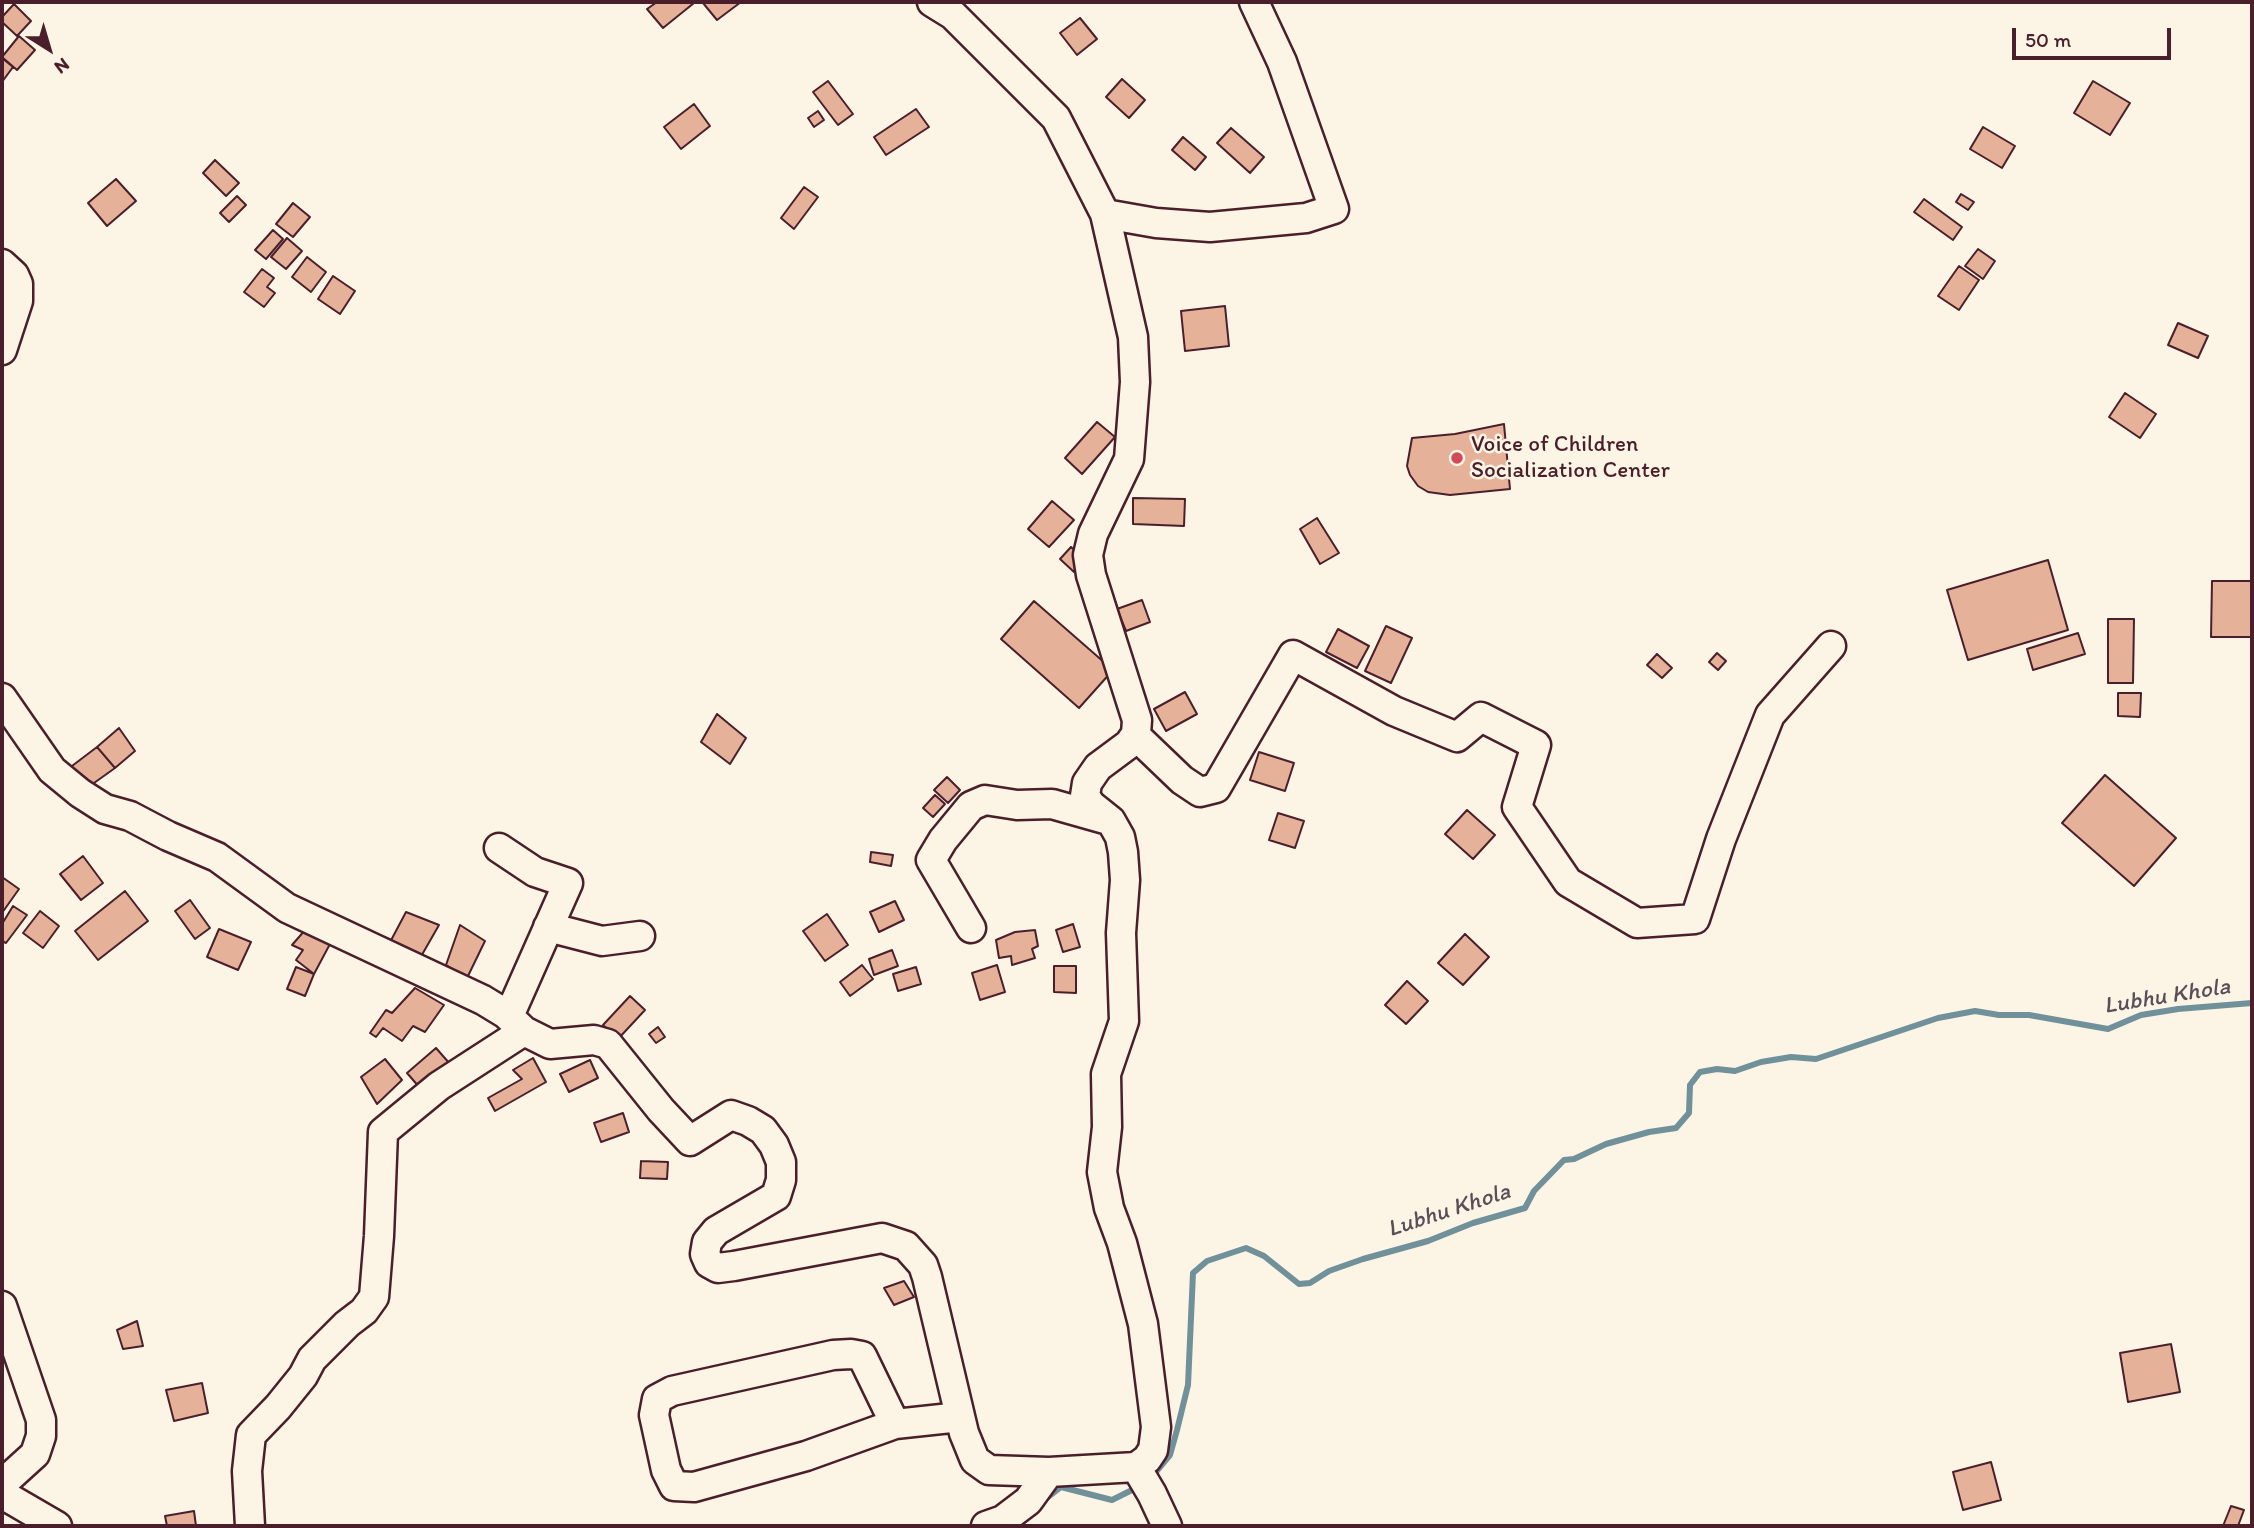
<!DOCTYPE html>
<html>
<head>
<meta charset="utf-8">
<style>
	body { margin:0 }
	#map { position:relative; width:2254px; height:1528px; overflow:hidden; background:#fcf5e5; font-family:Itim,sans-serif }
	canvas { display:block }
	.frame { position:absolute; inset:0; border:4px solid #4a1f2b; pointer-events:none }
	.north { position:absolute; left:14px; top:14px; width:70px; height:70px; -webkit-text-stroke:5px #fcf5e5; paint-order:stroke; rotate:143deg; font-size:19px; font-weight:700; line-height:28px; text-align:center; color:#4a1f2b }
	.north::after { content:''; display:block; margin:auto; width:24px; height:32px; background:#4a1f2b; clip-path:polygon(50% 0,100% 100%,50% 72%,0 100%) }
	.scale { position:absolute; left:2012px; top:28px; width:159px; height:32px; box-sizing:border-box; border:4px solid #4a1f2b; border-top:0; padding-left:9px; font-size:21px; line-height:24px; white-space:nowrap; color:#4a1f2b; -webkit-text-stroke:5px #fcf5e5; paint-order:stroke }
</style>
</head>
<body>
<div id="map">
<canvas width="2254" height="1528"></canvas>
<div class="frame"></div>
<div class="north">N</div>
<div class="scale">50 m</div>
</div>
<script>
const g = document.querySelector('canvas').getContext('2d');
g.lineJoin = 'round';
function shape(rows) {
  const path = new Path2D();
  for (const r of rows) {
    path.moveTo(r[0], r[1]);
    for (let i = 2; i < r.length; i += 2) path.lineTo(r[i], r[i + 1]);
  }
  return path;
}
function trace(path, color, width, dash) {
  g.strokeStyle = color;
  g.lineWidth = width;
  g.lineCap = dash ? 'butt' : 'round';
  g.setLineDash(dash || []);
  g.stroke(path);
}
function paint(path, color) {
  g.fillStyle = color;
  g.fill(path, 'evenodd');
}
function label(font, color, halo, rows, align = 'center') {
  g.font = font + ' Itim,sans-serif';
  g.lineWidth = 5;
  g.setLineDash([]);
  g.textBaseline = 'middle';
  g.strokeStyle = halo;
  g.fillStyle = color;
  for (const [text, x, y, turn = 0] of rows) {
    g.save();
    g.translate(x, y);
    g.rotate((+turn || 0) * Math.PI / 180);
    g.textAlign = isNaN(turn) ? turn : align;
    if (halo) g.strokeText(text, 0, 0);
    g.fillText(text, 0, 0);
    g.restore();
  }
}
const stream = shape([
	[1150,1479,1170,1455,1177,1430,1188,1385,1193,1273,1207,1261,1246,1248,1264,1256,1299,1284,1310,1283,1329,1271,1363,1259,1428,1241,1473,1223,1525,1208,1534,1191,1564,1160,1574,1159,1606,1144,1649,1132,1676,1128,1689,1113,1690,1085,1700,1072,1717,1069,1735,1071,1761,1062,1791,1057,1816,1059,1938,1018,1975,1011,1999,1015,2029,1015,2108,1029,2141,1015,2178,1009,2252,1003],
	[1043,1501,1061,1487,1112,1500,1138,1487]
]);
const building = shape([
	[657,2,693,2,694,3,663,28,647,9,657,2],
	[705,2,741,2,717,20,703,3,705,2],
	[14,4,31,21,17,36,2,22,2,17,14,4],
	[1080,18,1097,39,1077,55,1060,33,1080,18],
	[19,36,35,50,17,70,2,57,19,36],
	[2,58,13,67,2,82,2,58],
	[1122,79,1145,100,1129,118,1106,97,1122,79],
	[828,81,853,114,838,125,813,92,828,81],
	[2093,81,2130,103,2110,135,2074,113,2093,81],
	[694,104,710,126,681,149,664,127,694,104],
	[916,109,929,127,886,155,874,137,916,109],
	[818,111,824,120,814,127,808,118,818,111],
	[1983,127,2015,146,2002,168,1970,149,1983,127],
	[1231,128,1264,157,1250,173,1217,143,1231,128],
	[1183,137,1206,157,1195,170,1172,150,1183,137],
	[215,160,239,183,226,196,203,173,215,160],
	[116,179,136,201,107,226,88,203,116,179],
	[804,187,818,197,794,229,781,218,804,187],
	[1961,194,1974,202,1968,210,1956,202,1961,194],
	[237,196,246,205,229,222,220,213,237,196],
	[1924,199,1962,227,1953,240,1914,212,1924,199],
	[293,203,310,217,293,237,276,224,293,203],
	[273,230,283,239,266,259,255,250,273,230],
	[287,238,302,251,286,269,271,257,287,238],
	[1978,249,1995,261,1983,279,1965,266,1978,249],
	[307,257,326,272,311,292,292,277,307,257],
	[1959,266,1979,280,1959,310,1938,296,1959,266],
	[262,269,274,278,267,287,275,293,264,307,244,292,262,269],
	[333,276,355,291,340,314,318,299,333,276],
	[1225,306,1229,346,1185,351,1181,311,1225,306],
	[2178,323,2208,336,2198,358,2168,345,2178,323],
	[2125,393,2156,414,2140,438,2109,417,2125,393],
	[1097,422,1115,437,1082,474,1065,458,1097,422],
	[1504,424,1510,489,1450,495,1428,492,1418,486,1410,475,1407,466,1412,438,1455,434,1504,424],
	[1133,498,1185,499,1184,526,1133,524,1133,498],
	[1052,501,1074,520,1049,547,1028,529,1052,501],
	[1317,518,1339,553,1320,564,1300,529,1317,518],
	[1071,547,1085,559,1074,572,1060,559,1071,547],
	[2048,560,2068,630,1968,660,1947,590,2048,560],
	[2212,581,2252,581,2252,637,2211,637,2212,581],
	[1142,600,1150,622,1126,631,1117,609,1142,600],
	[1034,601,1113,670,1079,708,1001,639,1034,601],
	[2108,619,2134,619,2133,683,2108,683,2108,619],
	[1386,626,1412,638,1391,683,1365,671,1386,626],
	[1338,629,1369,646,1357,668,1326,652,1338,629],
	[2078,633,2085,654,2033,670,2027,649,2078,633],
	[1717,653,1726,661,1718,670,1709,662,1717,653],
	[1657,654,1672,668,1662,678,1647,665,1657,654],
	[1185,692,1197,714,1166,731,1154,709,1185,692],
	[2118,693,2141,693,2140,717,2118,716,2118,693],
	[717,714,746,738,730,764,701,742,717,714],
	[119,728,135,751,115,768,97,747,119,728],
	[97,747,115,768,87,788,68,769,97,747],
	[1259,752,1294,763,1285,791,1250,780,1259,752],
	[2105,775,2176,838,2134,886,2062,823,2105,775],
	[947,777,960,790,948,803,934,790,947,777],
	[935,795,945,804,933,817,923,808,935,795],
	[1467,810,1495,835,1473,859,1445,834,1467,810],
	[1278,813,1304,821,1295,848,1269,840,1278,813],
	[871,852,893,855,891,866,870,862,871,852],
	[83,856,103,883,81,900,60,874,83,856],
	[2,877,19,889,2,913,2,877],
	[125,891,148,921,98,960,75,931,125,891],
	[190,900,210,928,195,939,175,911,190,900],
	[895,901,904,920,879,932,870,912,895,901],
	[13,906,27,915,6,943,2,941,2,924,13,906],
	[40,911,59,926,43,948,23,933,40,911],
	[406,912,439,925,419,960,388,946,406,912],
	[827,914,848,945,825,961,803,931,827,914],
	[1073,924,1080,947,1063,952,1056,930,1073,924],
	[460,925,485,941,467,978,446,965,460,925],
	[219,929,251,942,238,970,207,957,219,929],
	[306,929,330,944,314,974,296,960,303,950,292,945,306,929],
	[1035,930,1038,946,1032,949,1035,958,1012,965,1011,956,999,958,996,940,1015,932,1035,930],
	[1465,934,1489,957,1463,985,1438,963,1465,934],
	[892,950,898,966,874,975,869,959,892,950],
	[862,965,873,979,850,996,840,982,862,965],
	[997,965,1005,992,980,1000,972,973,997,965],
	[1054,966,1076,966,1076,993,1054,992,1054,966],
	[296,967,314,974,305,996,287,989,296,967],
	[916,967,921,984,898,991,893,974,916,967],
	[1407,981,1428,1001,1406,1024,1385,1005,1407,981],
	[415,988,444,1005,425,1032,413,1026,402,1041,383,1028,376,1037,370,1033,386,1010,392,1013,415,988],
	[630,996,645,1010,618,1039,603,1025,630,996],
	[658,1027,665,1037,656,1043,649,1034,658,1027],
	[436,1048,450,1064,420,1088,407,1073,436,1048],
	[533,1058,546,1082,495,1111,488,1098,522,1079,513,1070,533,1058],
	[385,1059,402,1080,377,1104,361,1077,385,1059],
	[590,1060,598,1078,569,1092,560,1074,590,1060],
	[623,1113,629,1132,601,1142,594,1123,623,1113],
	[641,1161,668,1162,667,1179,640,1178,641,1161],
	[904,1281,914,1297,894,1305,884,1288,904,1281],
	[137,1321,143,1346,123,1349,117,1330,137,1321],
	[2171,1344,2180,1392,2128,1402,2120,1353,2171,1344],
	[202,1383,208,1413,174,1421,166,1390,202,1383],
	[1991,1462,2001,1500,1963,1510,1953,1472,1991,1462],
	[2231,1506,2244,1510,2238,1526,2223,1526,2231,1506],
	[194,1511,196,1526,167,1526,165,1516,194,1511]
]);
const minor = shape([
	[1105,214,1156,223,1210,227,1306,218,1334,209,1282,62,1254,2],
	[2,264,14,275,18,284,18,301,2,350],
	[2,698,52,770,80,793,105,809,130,816,168,836,217,857,287,908,483,1000,506,1014,524,1031,550,1044,594,1040,608,1044,661,1110,690,1141,731,1115,748,1121,763,1130,774,1145,781,1162,781,1180,776,1196,716,1231,707,1242,705,1254,709,1263,718,1268,734,1266,882,1238,906,1246,923,1265,927,1277,964,1433,975,1460,989,1470,1049,1472,1136,1467,1147,1459,1153,1450,1156,1427,1143,1324,1122,1243,1109,1208,1102,1172,1107,1127,1106,1074,1124,1021,1121,933,1125,880,1123,852,1120,837,1111,821,1091,805,1085,796,1087,783,1098,767,1129,744,1136,734,1137,720,1091,575,1088,555,1093,534,1129,459,1135,382,1133,337,1105,214,1056,118,953,15,932,2],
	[1135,735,1182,780,1200,792,1216,788,1293,655,1394,711,1457,737,1481,717,1536,745,1517,807,1568,882,1637,923,1695,919,1721,839,1770,715,1831,646],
	[499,848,535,872,568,883,513,1007,506,1014],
	[548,927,602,941,640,936],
	[971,928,931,860,943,840,971,806,985,800,1017,805,1052,804,1105,819],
	[2,1306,41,1420,41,1436,35,1454,2,1484],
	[895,1424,862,1356,851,1354,833,1355,672,1391,657,1399,654,1415,666,1470,674,1486,694,1487,806,1456,895,1424,960,1417],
	[1136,1467,1152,1494,1167,1526],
	[2,1494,57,1526],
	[250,1526,247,1471,251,1435,278,1407,303,1376,312,1359,347,1324,364,1311,374,1297,379,1236,383,1132,439,1086,524,1031],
	[986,1526,1003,1520,1028,1501,1049,1472]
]);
const markers = [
	[1457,458,7,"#d1495b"]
];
const poiNames = [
	["Voice of Children",1471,445],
	["Socialization Center",1471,471]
];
const waterNames = [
	["Lubhu Khola",2167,997,-9],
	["Lubhu Khola",1449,1211,-18]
];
trace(stream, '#71919a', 6);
paint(building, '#e5b199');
trace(building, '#4a1f2b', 2);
trace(minor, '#4a1f2b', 33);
trace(minor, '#fcf5e5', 28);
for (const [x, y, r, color] of markers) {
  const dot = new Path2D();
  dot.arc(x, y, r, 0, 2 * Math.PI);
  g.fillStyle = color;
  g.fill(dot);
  trace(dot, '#fcf5e5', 2.5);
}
label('23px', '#4a1f2b', '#fcf5e5', poiNames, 'left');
label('italic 24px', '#5a4e59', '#fcf5e5', waterNames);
</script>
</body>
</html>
